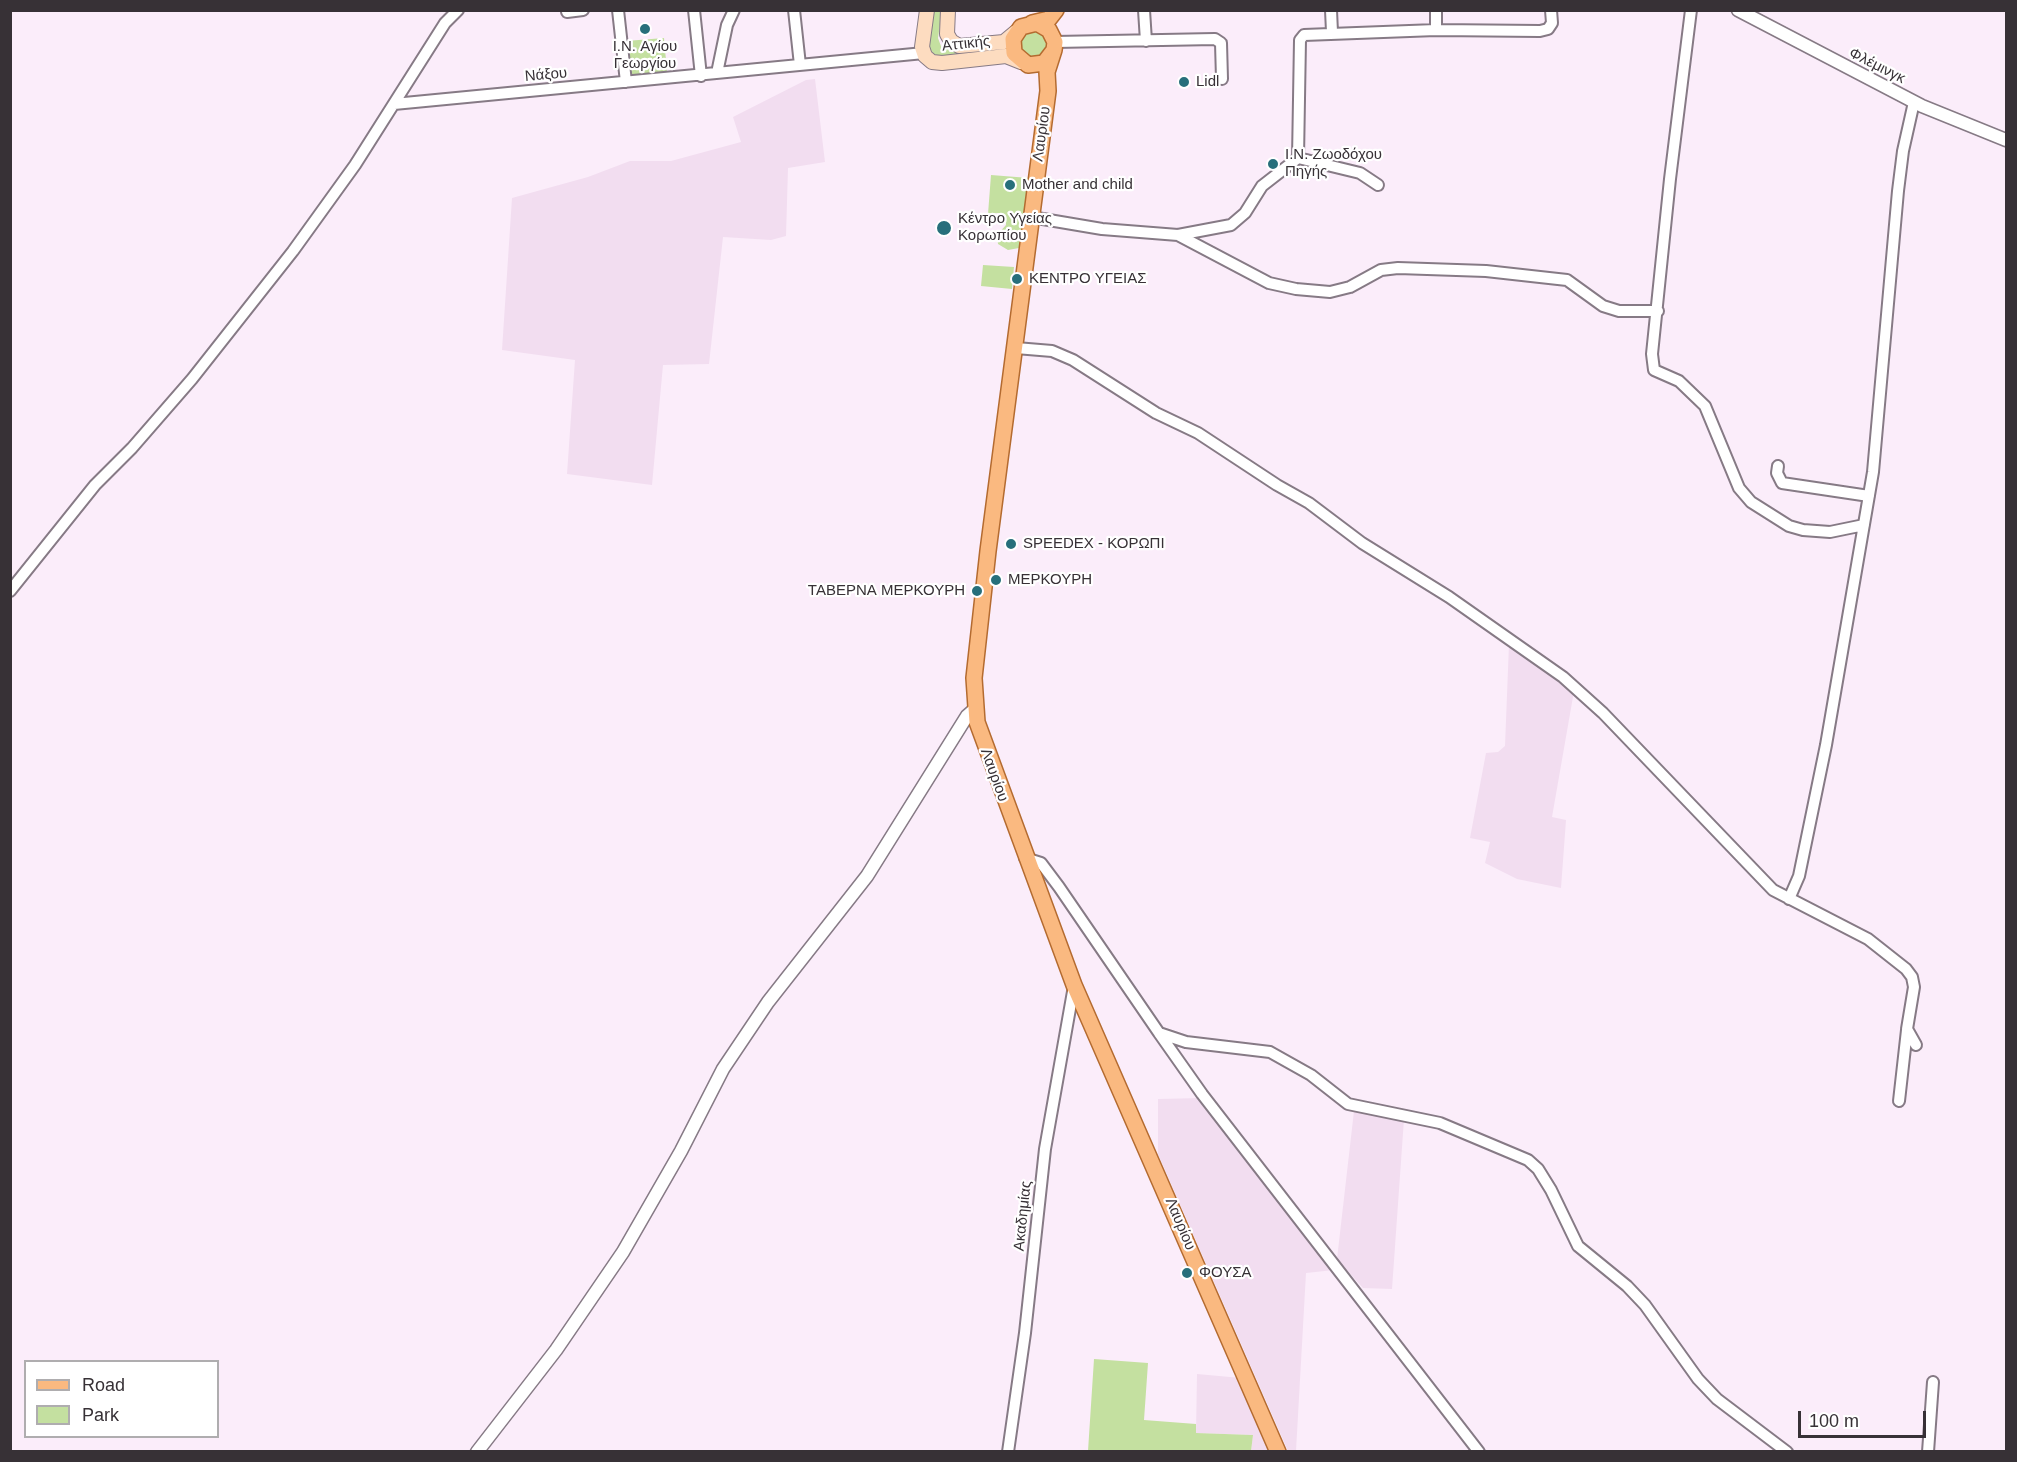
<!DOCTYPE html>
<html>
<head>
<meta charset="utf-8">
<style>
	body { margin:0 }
	#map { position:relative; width:2017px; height:1462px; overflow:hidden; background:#fbedfa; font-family:Arial,sans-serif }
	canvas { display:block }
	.frame { position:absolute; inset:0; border:12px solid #373136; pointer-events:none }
	.legend { position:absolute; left:24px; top:1360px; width:195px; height:78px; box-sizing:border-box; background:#fff; border:2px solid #afadaf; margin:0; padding:8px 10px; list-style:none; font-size:18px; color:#373136 }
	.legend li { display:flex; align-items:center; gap:12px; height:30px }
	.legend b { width:30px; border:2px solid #afadaf }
	.scale { position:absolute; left:1798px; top:1411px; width:128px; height:27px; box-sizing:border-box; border:3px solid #373136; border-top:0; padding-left:8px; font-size:18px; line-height:21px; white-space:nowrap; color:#373136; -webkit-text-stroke:4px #fff; paint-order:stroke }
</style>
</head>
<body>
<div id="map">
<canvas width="2017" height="1462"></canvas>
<div class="frame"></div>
<ul class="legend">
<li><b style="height:8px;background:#fab980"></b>Road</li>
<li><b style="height:16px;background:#c4e0a0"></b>Park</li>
</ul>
<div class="scale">100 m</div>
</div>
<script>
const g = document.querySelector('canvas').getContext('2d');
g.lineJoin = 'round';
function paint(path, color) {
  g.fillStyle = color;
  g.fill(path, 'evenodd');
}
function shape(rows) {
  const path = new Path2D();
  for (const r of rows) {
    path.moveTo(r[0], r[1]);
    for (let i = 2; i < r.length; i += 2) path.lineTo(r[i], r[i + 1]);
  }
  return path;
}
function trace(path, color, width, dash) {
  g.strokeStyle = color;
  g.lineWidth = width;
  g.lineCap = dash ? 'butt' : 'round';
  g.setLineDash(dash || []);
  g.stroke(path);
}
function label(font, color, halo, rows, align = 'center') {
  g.font = font + ' Arial,sans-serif';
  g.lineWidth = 4.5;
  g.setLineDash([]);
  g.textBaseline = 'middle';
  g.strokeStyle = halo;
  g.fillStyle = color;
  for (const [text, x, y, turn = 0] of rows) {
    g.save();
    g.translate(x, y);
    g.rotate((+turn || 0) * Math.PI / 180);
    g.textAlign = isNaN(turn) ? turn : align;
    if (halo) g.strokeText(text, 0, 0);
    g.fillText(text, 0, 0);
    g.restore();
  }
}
const built = shape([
	[815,79,825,162,788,168,786,236,771,240,723,237,709,364,663,365,652,485,567,474,575,360,502,350,512,198,588,177,630,161,671,161,741,142,733,117,806,80],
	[1509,644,1574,691,1552,817,1566,820,1561,888,1517,879,1485,863,1490,842,1470,838,1486,753,1498,752,1505,746],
	[1202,1098,1334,1270,1306,1273,1296,1451,1288,1451,1158,1154,1158,1099],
	[1354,1111,1404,1119,1392,1289,1363,1288,1337,1259],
	[1197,1374,1241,1378,1275,1451,1251,1451,1253,1435,1196,1433]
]);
const green = shape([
	[930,11,942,11,938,38,942,49,1005,46,1009,50,942,57,934,54,929,48],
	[1030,28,1049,36,1046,57,1025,60,1017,39],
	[664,38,667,72,629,76,626,41],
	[991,175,1029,178,1019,248,1008,250,998,244,997,235,1006,225,1006,219,998,213,988,214],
	[983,265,1014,267,1012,289,981,286],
	[1094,1359,1148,1363,1144,1420,1196,1424,1196,1433,1253,1435,1251,1451,1088,1451]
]);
const minor = shape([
	[618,10,626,82],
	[694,10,701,76],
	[794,10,800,65],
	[1144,10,1146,41],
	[1331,10,1332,32],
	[1691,10,1670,179,1652,354,1654,370,1679,381,1705,406,1739,488,1751,502,1789,526,1803,530,1830,532,1864,525],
	[567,12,583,10],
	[1436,30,1436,10],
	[1055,42,1215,39,1221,43,1222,79],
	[717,73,727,25,734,10],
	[394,104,924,53],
	[1298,158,1360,173,1378,185],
	[1031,217,1102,229,1178,235,1269,283,1296,289,1330,292,1350,287,1381,270,1398,268,1486,271,1567,280,1603,306,1619,311,1658,311],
	[1178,235,1231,225,1245,213,1262,186,1298,158,1300,40,1304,35,1436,30,1540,31,1548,29,1552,23,1551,10],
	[1016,348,1052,351,1073,360,1156,413,1198,433,1277,485,1309,503,1362,543,1449,597,1563,677,1603,713,1773,890,1868,939,1906,969,1912,977,1914,987,1907,1029,1916,1045],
	[1778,466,1777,473,1782,483,1869,496],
	[10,591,95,485,132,448,192,379,293,251,355,165,445,23,458,10],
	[1025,858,1041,863,1059,887,1159,1033,1186,1042,1270,1052,1311,1075,1348,1104,1440,1123,1528,1160,1538,1169,1551,1190,1578,1246,1627,1286,1645,1305,1698,1379,1717,1399,1787,1452],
	[1789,899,1799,876,1826,745,1873,472,1898,191,1903,151,1914,102],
	[1159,1033,1202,1094,1479,1452],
	[1899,1101,1907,1030],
	[1008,1452,1025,1333,1045,1149,1074,986],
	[1928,1452,1933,1382]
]);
const tertiary = shape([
	[1738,10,1922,106,2006,140],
	[477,1452,556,1350,623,1252,681,1151,723,1069,768,1002,867,876,967,716,975,709]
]);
const secondary = shape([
	[927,10,922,47,925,56,932,62,942,63,1006,56,1021,62],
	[948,10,947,34,951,41,959,46,1004,42,1016,32]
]);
const primary = shape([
	[1032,23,1049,19,1056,10],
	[1054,50,1044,63,1028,65,1014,53,1013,39,1021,27,1037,23,1049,30,1055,42,1054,50,1047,72,1048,91,988,551,974,678,977,722,1074,985,1278,1452]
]);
const markers = [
	[645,29,6,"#276f7b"],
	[1184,82,6,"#276f7b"],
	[1273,164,6,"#276f7b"],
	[1010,185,6,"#276f7b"],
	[944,228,8,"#276f7b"],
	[1017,279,6,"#276f7b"],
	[1011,544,6,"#276f7b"],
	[996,580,6,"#276f7b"],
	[977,591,6,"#276f7b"],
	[1187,1273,6,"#276f7b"]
];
const streetNames = [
	["Αττικής",966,44,-6],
	["Φλέμινγκ",1877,66,27],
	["Νάξου",546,75,-5],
	["Λαυρίου",1042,134,-82],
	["Λαυρίου",994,775,70],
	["Ακαδημίας",1023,1216,-84],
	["Λαυρίου",1180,1224,67]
];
const poiNames = [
	["Ι.Ν. Αγίου",645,47,"center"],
	["Γεωργίου",645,64,"center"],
	["Lidl",1196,82],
	["Ι.Ν. Ζωοδόχου",1285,155],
	["Πηγής",1285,172],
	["Mother and child",1022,185],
	["Κέντρο Υγείας",958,219],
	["Κορωπίου",958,236],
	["ΚΕΝΤΡΟ ΥΓΕΙΑΣ",1029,279],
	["SPEEDEX - ΚΟΡΩΠΙ",1023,544],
	["ΜΕΡΚΟΥΡΗ",1008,580],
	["ΤΑΒΕΡΝΑ ΜΕΡΚΟΥΡΗ",965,591,"right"],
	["ΦΟΥΣΑ",1199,1273]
];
paint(built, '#f2ddf0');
paint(green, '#c4e0a0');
trace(minor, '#867a85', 14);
trace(tertiary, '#867a85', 15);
trace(secondary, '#867a85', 16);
trace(primary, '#b46b30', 18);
trace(minor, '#fff', 10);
trace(tertiary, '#fff', 12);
trace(secondary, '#fddcc0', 14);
trace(primary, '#fab980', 15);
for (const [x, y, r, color] of markers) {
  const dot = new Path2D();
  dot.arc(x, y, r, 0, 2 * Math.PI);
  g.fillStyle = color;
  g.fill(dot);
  trace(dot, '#fff', 2);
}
label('15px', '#373136', '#fff', streetNames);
label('15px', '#373136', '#fff', poiNames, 'left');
</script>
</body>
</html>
